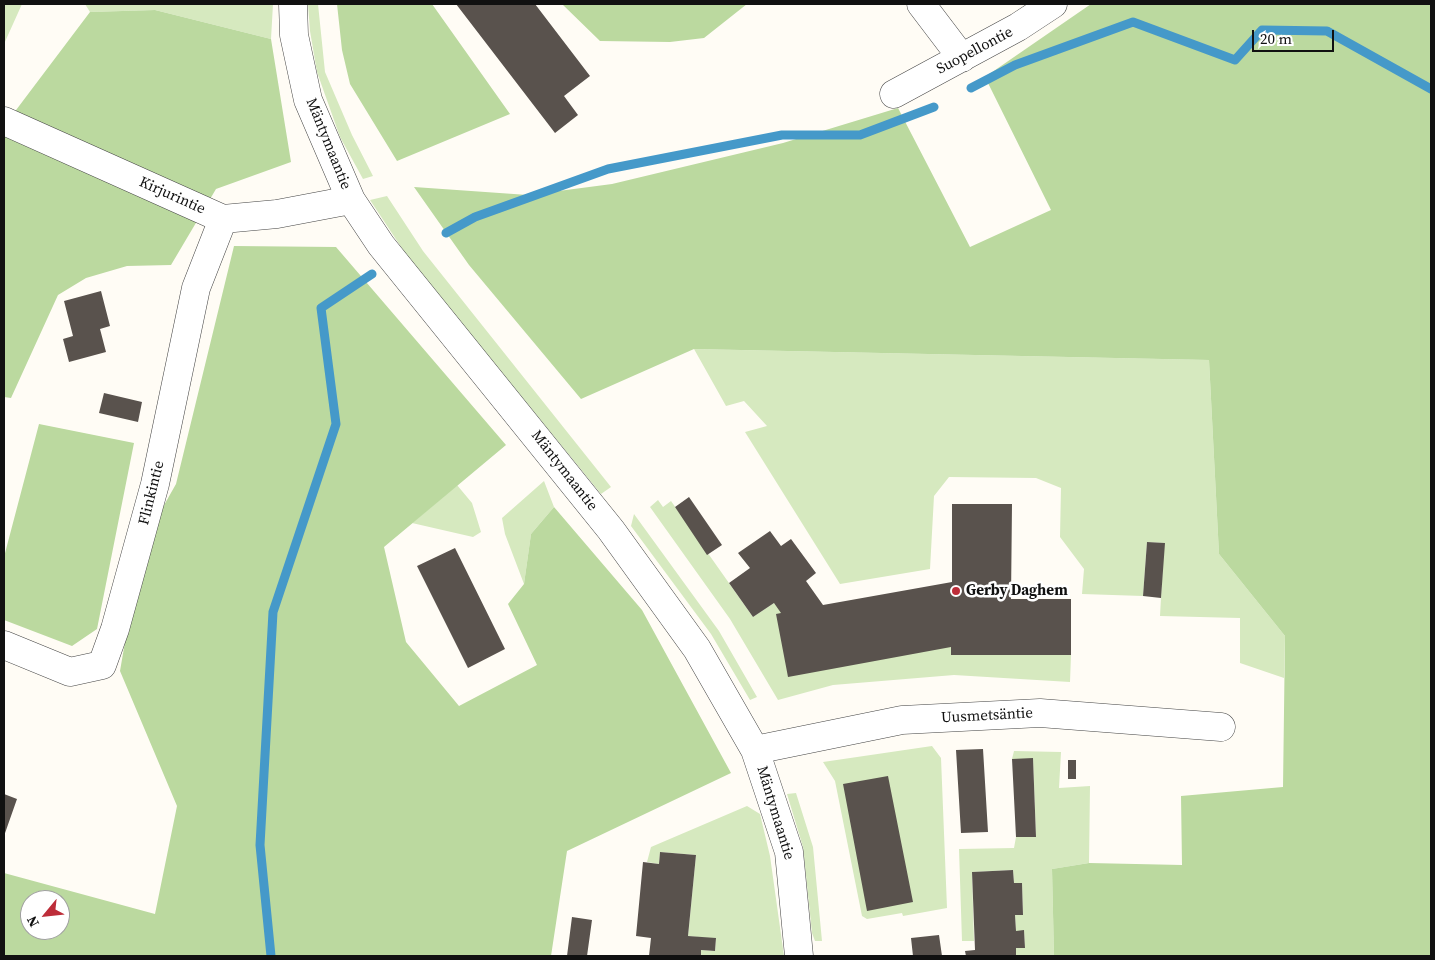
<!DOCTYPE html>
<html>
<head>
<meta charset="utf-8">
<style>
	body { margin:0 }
	#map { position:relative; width:1435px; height:960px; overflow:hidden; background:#fffcf5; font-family:"Source Serif 4",serif }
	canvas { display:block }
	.frame { position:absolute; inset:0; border:5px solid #111; pointer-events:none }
	.north { position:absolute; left:20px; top:890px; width:50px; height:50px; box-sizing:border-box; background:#fff; border:1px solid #a0a0a0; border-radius:50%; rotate:242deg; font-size:14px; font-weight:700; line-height:20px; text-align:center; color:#111 }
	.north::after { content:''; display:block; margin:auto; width:18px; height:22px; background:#bd2d39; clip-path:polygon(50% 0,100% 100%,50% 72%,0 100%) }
	.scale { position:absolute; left:1252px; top:30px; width:82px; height:22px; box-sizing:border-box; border:2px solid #111; border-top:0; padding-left:6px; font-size:15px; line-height:18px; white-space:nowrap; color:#111; -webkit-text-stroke:4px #fff; paint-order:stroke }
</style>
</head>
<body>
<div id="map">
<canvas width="1435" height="960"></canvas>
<div class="frame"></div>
<div class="north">N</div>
<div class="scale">20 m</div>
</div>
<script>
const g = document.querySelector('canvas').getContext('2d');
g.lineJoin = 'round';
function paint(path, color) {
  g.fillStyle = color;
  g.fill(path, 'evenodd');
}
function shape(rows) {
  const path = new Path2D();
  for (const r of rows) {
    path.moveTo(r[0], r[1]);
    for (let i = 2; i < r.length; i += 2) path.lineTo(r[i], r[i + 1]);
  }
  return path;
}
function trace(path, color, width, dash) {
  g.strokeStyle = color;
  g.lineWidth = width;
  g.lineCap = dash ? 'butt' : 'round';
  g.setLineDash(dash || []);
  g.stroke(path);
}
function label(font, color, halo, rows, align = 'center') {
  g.font = font + ' "Source Serif 4",serif';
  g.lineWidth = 5;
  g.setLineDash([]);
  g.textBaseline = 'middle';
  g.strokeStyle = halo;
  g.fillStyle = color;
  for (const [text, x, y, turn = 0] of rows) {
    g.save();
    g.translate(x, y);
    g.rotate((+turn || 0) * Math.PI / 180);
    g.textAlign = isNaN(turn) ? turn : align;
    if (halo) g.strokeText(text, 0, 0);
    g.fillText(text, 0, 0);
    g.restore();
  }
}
const green = shape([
	[4,4,22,4,4,44],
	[85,4,273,4,271,39,155,10,90,12],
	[308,4,318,4,325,72,352,135,373,176,363,179,340,137,317,72,310,31],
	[387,196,423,251,611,487,601,494,409,259,370,200],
	[694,349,1209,360,1219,554,1285,636,1284,678,1240,663,1240,618,1160,616,1164,543,1147,542,1143,596,1082,594,1084,569,1060,537,1061,488,1036,478,949,477,934,496,930,569,840,584,745,432,767,426,744,401,726,406],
	[544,481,554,507,531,534,524,584,505,534,502,518],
	[457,485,472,503,481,532,473,537,412,523],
	[658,500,663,507,671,501,753,617,774,603,951,647,951,655,1071,655,1070,682,954,675,833,685,778,700,730,619,650,507],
	[634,514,719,631,757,697,750,700,711,634,631,526],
	[932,746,941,758,947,908,903,916,902,913,867,919,862,916,835,781,823,762],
	[1014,751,1061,752,1059,788,1090,786,1089,863,1052,869,1054,956,1016,956,1016,948,1025,948,1024,931,1016,931,1015,915,1023,915,1022,883,1014,883,1013,870,972,872,974,941,962,941,959,849,1014,848,1016,837,1036,836,1033,759,1012,759],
	[796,793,813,847,822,941,815,941,812,933,803,847,787,794],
	[747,806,760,814,770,856,784,956,701,956,701,950,715,951,716,939,688,936,696,855,660,852,659,864,647,862,651,847]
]);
const forest = shape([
	[337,4,432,4,510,114,397,161,350,84,342,50],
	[562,4,747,4,704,38,670,42,600,41],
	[1091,4,1431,4,1431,956,1054,956,1052,869,1089,863,1182,865,1181,796,1283,787,1285,636,1219,554,1209,360,694,349,581,399,469,265,414,187,528,195,612,184,783,143,898,108,970,247,1051,210,985,77],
	[155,10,271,39,291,162,216,189,171,265,127,266,86,278,58,295,11,398,4,397,4,126,90,12],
	[234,246,336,247,506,445,384,547,406,642,459,706,537,665,508,604,524,584,531,534,554,507,642,610,731,773,567,851,551,956,4,956,4,873,155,914,177,806,120,671,142,544,176,484],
	[30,900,60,900,60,930,30,930],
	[39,424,134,443,97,629,72,646,4,620,4,557]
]);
const stream = shape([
	[971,88,1015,65,1133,22,1235,60,1262,30,1327,31,1431,89],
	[446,233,475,217,608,169,782,135,860,135,934,107],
	[271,956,260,845,273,612,336,424,321,308,372,274]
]);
const building = shape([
	[456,4,535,4,590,76,564,96,578,115,555,133],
	[101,291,110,326,100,329,106,352,69,362,63,339,73,336,64,301],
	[104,393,142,402,138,422,99,413],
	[689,497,722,545,707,555,675,507],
	[952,504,1012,504,1011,599,1071,599,1071,655,951,655,951,647,788,677,776,614,781,613,774,603,753,617,729,583,750,568,738,553,770,531,781,546,791,539,816,573,806,581,823,605,952,582],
	[1147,542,1165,543,1161,598,1143,596],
	[455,548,505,649,468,668,417,566],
	[983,749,988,832,961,833,956,750],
	[1033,758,1036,837,1016,837,1012,759],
	[1068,760,1076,760,1076,779,1068,779],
	[888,776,913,902,867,911,843,784],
	[4,794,17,799,4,836],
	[660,852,696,855,688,936,716,938,715,951,701,950,701,956,649,956,651,938,636,936,643,862,659,864],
	[1013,870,1014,883,1022,883,1023,915,1015,915,1016,931,1024,930,1025,948,1016,948,1016,956,966,956,965,951,975,950,972,872],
	[572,917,592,920,587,956,567,956],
	[939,935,942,956,913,956,911,938]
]);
const minor = shape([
	[293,4,294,35,308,100,351,200,381,245,611,530,697,649,755,750,789,852,799,956],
	[921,4,962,58],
	[894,94,1018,27,1053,4],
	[4,121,223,219,277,214,351,200],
	[4,645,70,672,102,665,115,629,155,484,196,288,223,219],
	[755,750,902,720,1040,713,1221,727]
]);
const markers = [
	[956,591,5,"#bd2d39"]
];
const streetNames = [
	["Suopellontie",975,51,-28],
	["Mäntymaantie",328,144,68],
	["Kirjurintie",172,196,24],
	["Mäntymaantie",564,471,52],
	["Flinkintie",152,493,-76],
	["Uusmetsäntie",987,716,-3],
	["Mäntymaantie",775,813,73]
];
const poiNames = [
	["Gerby Daghem",966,591]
];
paint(green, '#d6e9bf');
paint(forest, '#bbd99f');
trace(stream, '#4599c9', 9);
paint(building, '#59524d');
trace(minor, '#444', 29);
trace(minor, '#fff', 28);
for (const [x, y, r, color] of markers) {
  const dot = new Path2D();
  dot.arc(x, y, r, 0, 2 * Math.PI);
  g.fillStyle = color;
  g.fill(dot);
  trace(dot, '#fff', 2);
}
label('15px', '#111', '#fff', streetNames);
label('bold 15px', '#111', '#fff', poiNames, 'left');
</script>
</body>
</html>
